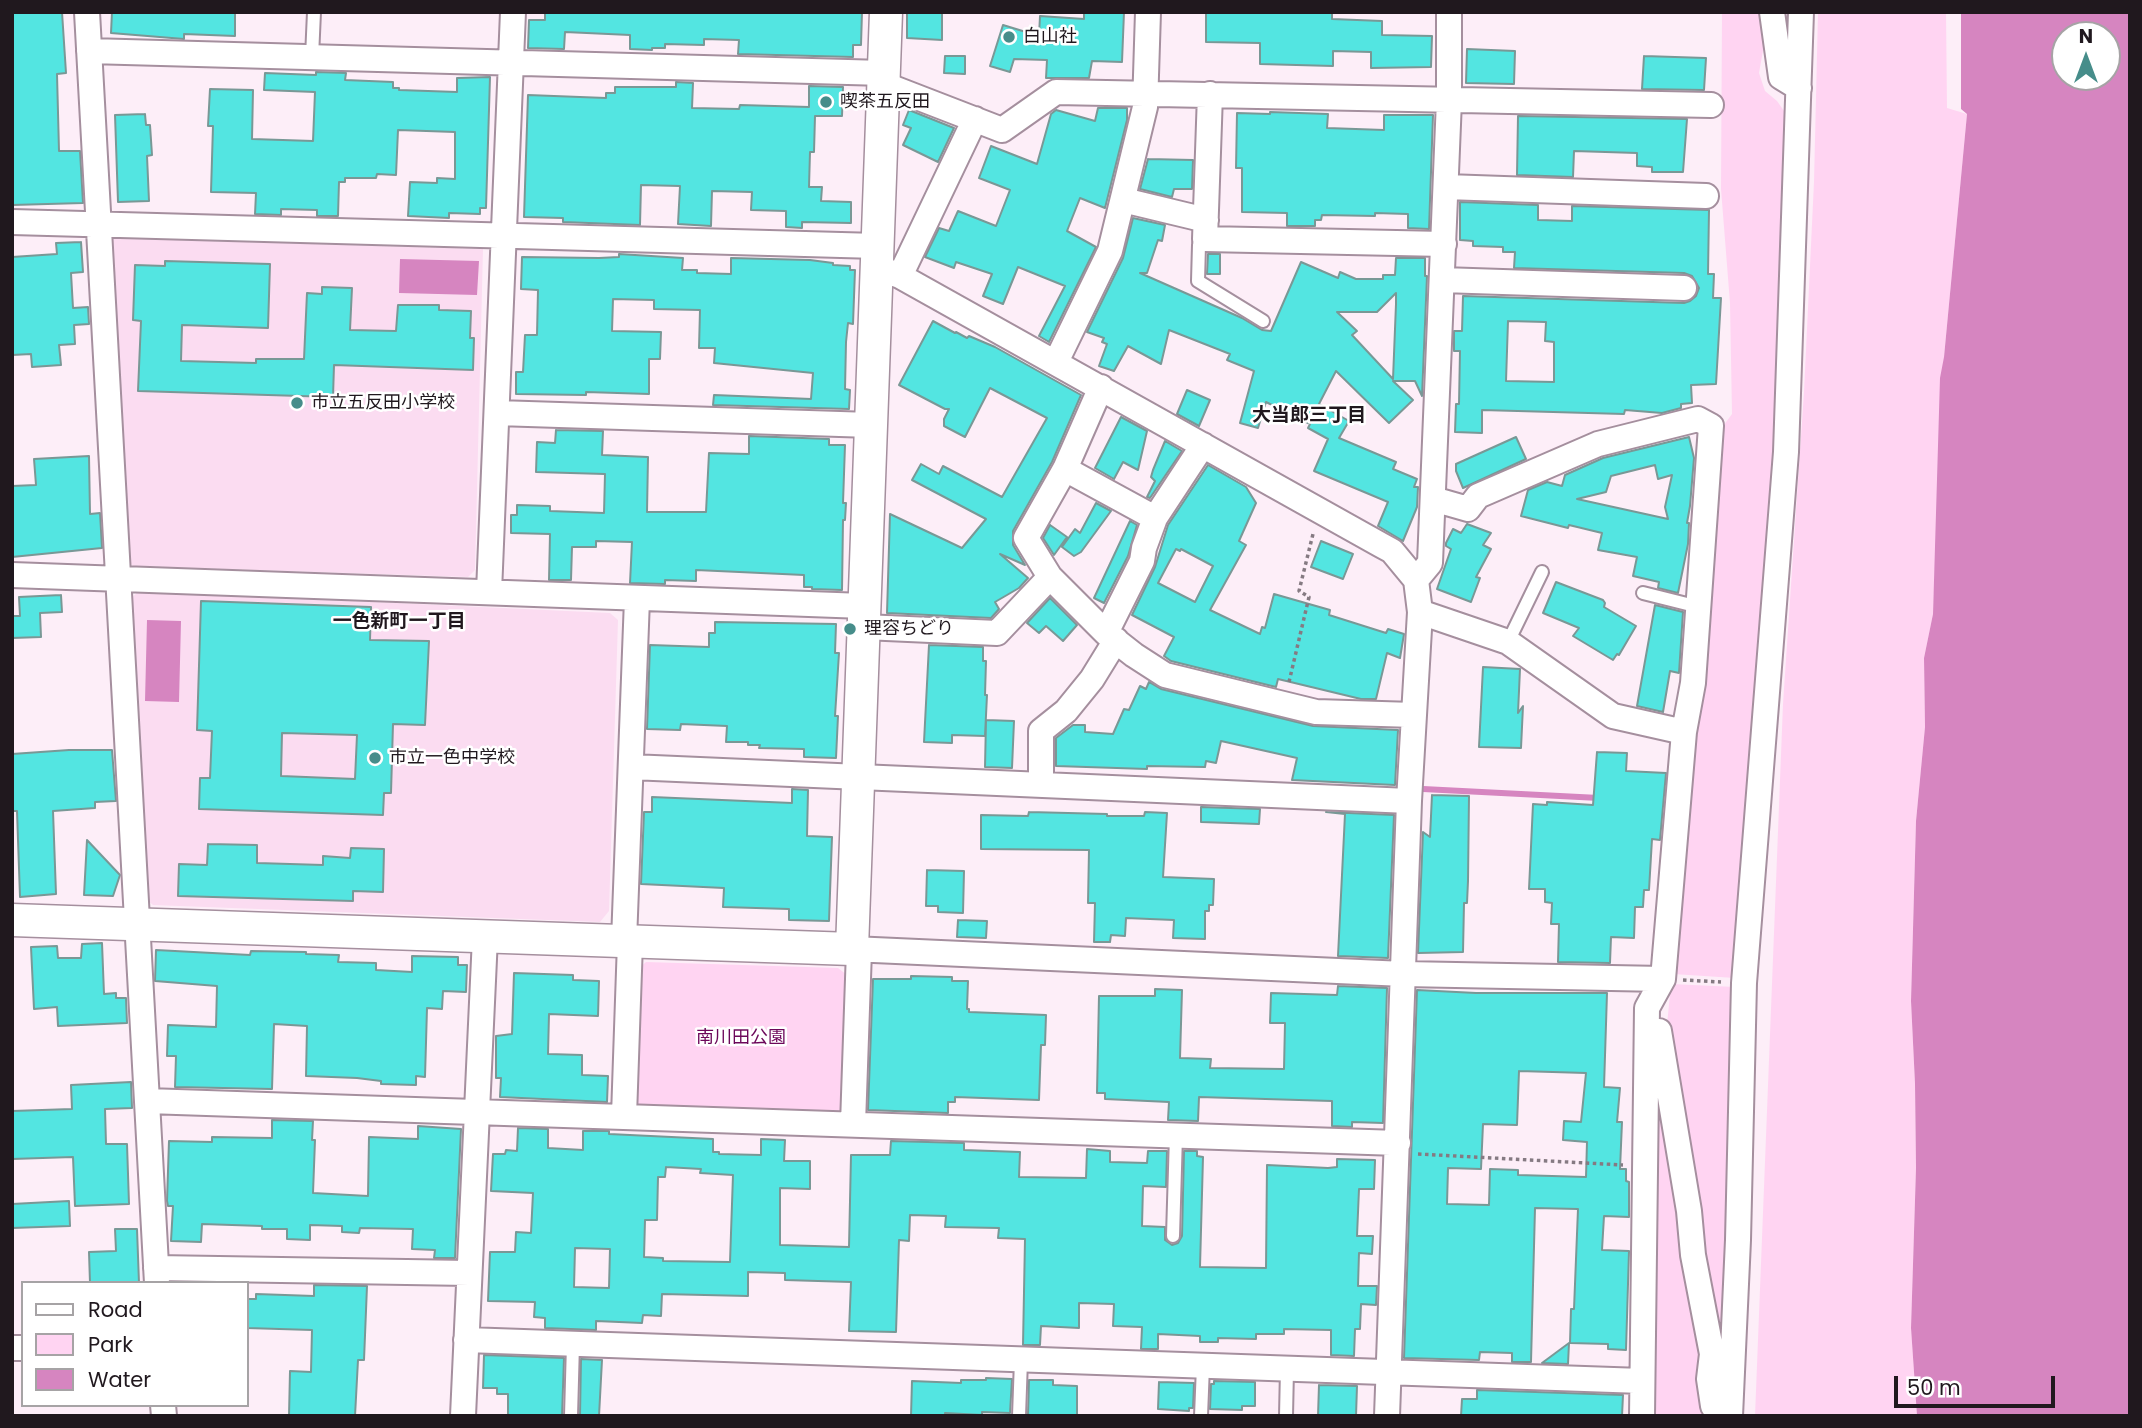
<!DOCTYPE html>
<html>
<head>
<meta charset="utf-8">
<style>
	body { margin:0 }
	#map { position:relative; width:2142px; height:1428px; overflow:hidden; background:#fdeef8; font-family:Poppins,sans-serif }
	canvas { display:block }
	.frame { position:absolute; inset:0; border:14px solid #20181e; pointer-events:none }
	.legend { position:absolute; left:21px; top:1281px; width:228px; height:126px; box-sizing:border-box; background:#fff; border:2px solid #a6a3a5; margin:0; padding:9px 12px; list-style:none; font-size:21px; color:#20181e }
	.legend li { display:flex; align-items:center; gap:14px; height:35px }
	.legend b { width:35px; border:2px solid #a6a3a5 }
	.north { position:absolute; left:2051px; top:21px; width:70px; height:70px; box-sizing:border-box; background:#fff; border:2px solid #a6a3a5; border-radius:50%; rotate:0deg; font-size:19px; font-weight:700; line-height:28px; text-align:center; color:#20181e }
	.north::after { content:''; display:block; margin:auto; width:24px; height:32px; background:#468d8a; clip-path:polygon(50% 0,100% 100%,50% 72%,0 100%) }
	.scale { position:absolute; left:1894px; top:1376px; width:161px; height:32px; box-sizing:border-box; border:4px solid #20181e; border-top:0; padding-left:9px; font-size:21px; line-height:24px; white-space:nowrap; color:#20181e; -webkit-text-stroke:5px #fff; paint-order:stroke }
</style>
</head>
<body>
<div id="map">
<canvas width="2142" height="1428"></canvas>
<div class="frame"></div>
<ul class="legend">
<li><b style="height:9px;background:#fff"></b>Road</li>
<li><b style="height:19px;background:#ffd4f2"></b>Park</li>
<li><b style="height:19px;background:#d685c0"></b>Water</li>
</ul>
<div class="north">N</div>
<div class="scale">50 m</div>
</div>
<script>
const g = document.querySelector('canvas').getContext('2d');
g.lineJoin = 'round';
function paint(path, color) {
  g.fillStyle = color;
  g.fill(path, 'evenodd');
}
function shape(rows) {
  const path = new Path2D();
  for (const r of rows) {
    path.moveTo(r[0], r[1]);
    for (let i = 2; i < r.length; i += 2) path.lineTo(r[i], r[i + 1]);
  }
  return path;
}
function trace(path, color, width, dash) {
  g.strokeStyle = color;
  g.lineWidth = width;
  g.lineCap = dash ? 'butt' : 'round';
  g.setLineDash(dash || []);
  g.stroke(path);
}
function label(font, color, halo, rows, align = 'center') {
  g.font = font + ' Poppins,"Noto Sans JP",sans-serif';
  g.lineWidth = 5;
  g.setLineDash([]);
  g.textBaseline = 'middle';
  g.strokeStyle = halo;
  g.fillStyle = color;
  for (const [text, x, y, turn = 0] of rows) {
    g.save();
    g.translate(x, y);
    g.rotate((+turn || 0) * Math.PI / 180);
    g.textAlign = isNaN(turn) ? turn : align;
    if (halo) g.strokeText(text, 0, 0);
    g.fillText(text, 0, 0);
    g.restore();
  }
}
const built = shape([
	[111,238,483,249,475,570,468,577,133,566,121,555],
	[139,591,610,613,618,620,609,911,600,922,153,905,144,897,128,601]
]);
const green = shape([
	[1722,12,1764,12,1767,28,1759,73,1765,91,1777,101,1789,118,1776,450,1735,978,1673,974,1721,429,1732,414,1730,303,1721,189],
	[1818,12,1946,12,1947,108,1967,114,1944,357,1933,614,1924,658,1925,727,1916,821,1911,1001,1915,1084,1916,1168,1911,1328,1917,1416,1755,1416,1783,704,1804,392,1814,182],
	[646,962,838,968,847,975,845,1105,837,1115,642,1108,634,1101,638,969],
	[1671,984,1735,987,1725,1376,1699,1254,1703,1226,1693,1206,1667,1025],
	[1659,1067,1711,1416,1656,1416,1651,1402]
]);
const water = shape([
	[1961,12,2130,12,2130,1416,1917,1416,1911,1328,1916,1168,1915,1084,1911,1001,1916,821,1925,727,1924,658,1933,614,1940,378,1944,357,1967,114,1961,109],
	[2065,35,2107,35,2107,77,2065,77],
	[400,259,479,261,477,295,399,293],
	[147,620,181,621,179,702,145,701]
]);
const stream = shape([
	[1423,789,1599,798]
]);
const building = shape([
	[12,12,62,12,66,73,57,74,59,151,80,151,83,203,12,205,12,12],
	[112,12,235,12,235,36,184,34,184,39,111,33,112,12],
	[545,12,862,12,861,45,853,45,853,57,738,54,739,40,704,39,704,45,665,44,665,48,652,48,652,50,630,49,630,35,565,32,564,49,528,48,529,20,545,20,545,12],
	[907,12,942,12,942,40,907,38,907,12],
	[1084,12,1124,12,1122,62,1092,61,1089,78,1046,78,1047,60,1014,59,1010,72,990,66,1003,25,1039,36,1040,16,1084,19,1084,12],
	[1206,12,1332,12,1332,19,1382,21,1382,35,1432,36,1431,67,1371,68,1371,52,1333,51,1333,66,1260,64,1260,43,1206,42,1206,12],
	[1467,49,1515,51,1514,84,1466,83,1467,49],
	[945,56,965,56,965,74,944,73,945,56],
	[1644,56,1706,58,1704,90,1642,89,1644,56],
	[316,72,346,73,345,80,393,82,393,88,399,88,399,90,457,92,457,78,490,77,486,208,480,208,480,214,449,213,449,218,408,216,410,182,437,183,437,178,455,179,455,132,398,130,396,175,377,174,376,178,345,178,345,182,339,182,338,216,317,216,317,210,281,209,281,215,255,214,256,193,211,192,213,126,208,126,210,89,253,90,252,139,313,141,315,92,264,90,265,73,316,75,316,72],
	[676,82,693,83,692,108,739,109,740,105,809,107,809,86,843,87,842,116,815,116,814,152,810,152,809,187,822,187,821,201,851,202,851,223,802,222,802,228,786,227,786,211,751,210,752,192,712,191,711,226,678,224,680,186,641,185,640,225,563,222,563,218,524,217,528,95,606,98,606,93,615,93,615,87,676,87,676,82],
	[1098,108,1127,108,1127,120,1105,208,1080,198,1067,231,1096,247,1049,342,1039,336,1065,286,1018,267,1003,304,983,296,992,274,956,262,954,268,925,257,939,228,949,231,958,211,996,226,1010,190,979,178,991,146,1037,164,1051,114,1056,110,1095,121,1098,108],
	[909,110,954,128,938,162,903,145,911,128,903,125,909,110],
	[1270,112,1328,114,1327,128,1384,130,1384,115,1433,115,1429,229,1408,228,1408,214,1375,213,1375,216,1322,215,1321,220,1315,220,1315,226,1287,226,1287,213,1242,212,1242,168,1236,168,1237,113,1270,114,1270,112],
	[145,114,146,125,150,125,152,155,147,156,149,201,118,202,115,115,145,114],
	[1518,116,1687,119,1683,172,1652,172,1652,167,1637,166,1637,153,1574,151,1573,177,1517,175,1518,116],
	[1148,159,1193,160,1192,189,1174,189,1172,197,1140,189,1148,159],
	[1460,202,1538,205,1538,220,1572,221,1572,206,1709,210,1708,274,1714,274,1713,298,1721,298,1716,384,1691,385,1692,403,1681,404,1681,408,1662,413,1625,410,1624,414,1482,410,1482,433,1455,432,1456,404,1459,404,1460,351,1454,351,1454,331,1462,331,1463,296,1684,303,1690,301,1696,296,1699,288,1692,276,1684,273,1514,268,1515,252,1503,252,1503,247,1473,246,1473,241,1460,240,1460,202],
	[1508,321,1546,322,1545,341,1554,342,1554,382,1506,381,1508,321],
	[1133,218,1165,225,1162,241,1158,240,1147,273,1140,273,1242,318,1262,330,1271,331,1301,262,1338,278,1340,272,1356,279,1383,279,1383,275,1395,275,1396,258,1425,258,1425,276,1427,276,1422,396,1415,381,1393,381,1413,400,1389,423,1336,371,1319,404,1349,421,1339,438,1396,462,1393,469,1417,479,1414,487,1418,487,1417,507,1403,541,1378,526,1388,502,1314,471,1328,439,1308,428,1310,424,1266,402,1258,428,1240,423,1254,371,1227,360,1230,354,1169,330,1161,364,1128,346,1114,371,1099,366,1107,344,1102,342,1104,338,1087,332,1123,258,1133,218],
	[1396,293,1396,304,1393,379,1352,335,1357,331,1337,312,1377,312,1396,293],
	[81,242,83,272,71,273,73,308,88,307,89,324,74,325,75,344,59,345,61,365,32,367,31,354,12,355,12,257,57,254,56,243,81,242],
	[619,254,683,258,682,270,697,270,697,273,731,274,731,258,810,260,833,263,833,265,850,266,850,270,855,270,853,324,848,323,846,342,845,389,850,390,849,409,713,405,714,395,811,399,813,373,714,363,715,348,699,348,700,310,654,309,654,300,613,299,612,331,661,332,660,359,649,359,649,394,586,392,586,395,516,394,516,372,523,372,525,335,537,335,538,290,521,289,522,257,599,258,619,257,619,254],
	[1208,254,1220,254,1220,274,1207,274,1208,254],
	[165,261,270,264,268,328,182,325,181,361,256,363,256,359,304,359,307,293,322,294,322,287,352,288,350,330,396,331,398,305,439,305,439,310,471,311,470,338,474,338,473,370,334,365,333,397,138,391,141,321,133,320,135,265,165,266,165,261],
	[933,321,955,333,956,332,967,338,969,336,995,347,1081,395,1052,462,1013,531,1013,545,1025,565,1000,554,1028,578,1019,588,995,602,999,609,991,618,887,613,890,514,962,548,986,519,912,480,921,464,939,474,943,466,1002,497,1047,418,990,388,965,437,944,426,944,419,949,409,945,409,899,385,933,321],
	[1187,390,1210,400,1199,426,1177,414,1187,390],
	[1121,417,1147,431,1138,470,1123,462,1114,479,1095,468,1121,417],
	[556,430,603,431,602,455,648,457,647,512,706,512,709,453,749,454,749,436,829,439,829,445,845,445,843,503,846,503,845,520,843,520,842,590,812,589,812,587,804,587,804,575,696,570,696,581,665,580,665,584,630,583,632,542,596,541,596,547,572,547,571,580,549,580,550,534,511,533,511,515,517,515,517,505,550,506,550,511,604,513,605,474,536,472,537,442,555,443,556,430],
	[1516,437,1526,459,1463,488,1456,471,1456,464,1516,437],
	[1689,437,1694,458,1690,506,1687,523,1689,523,1688,544,1678,593,1658,588,1659,582,1633,576,1637,557,1598,550,1602,533,1569,525,1568,528,1521,516,1528,490,1547,482,1562,486,1565,475,1603,458,1689,437],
	[1655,465,1658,479,1672,475,1665,507,1668,519,1577,499,1606,492,1611,476,1655,465],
	[1165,441,1182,451,1150,498,1147,497,1155,481,1151,477,1153,470,1165,441],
	[89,456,90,514,100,513,102,548,12,557,12,486,36,485,34,459,89,456],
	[1208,465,1246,487,1256,503,1239,541,1246,545,1210,610,1260,634,1262,627,1265,628,1274,594,1330,610,1329,615,1386,633,1388,629,1404,634,1400,658,1387,653,1376,699,1361,699,1278,679,1276,687,1171,661,1164,656,1174,637,1132,615,1155,567,1168,525,1208,465],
	[1176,549,1180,551,1181,549,1213,566,1195,602,1158,583,1176,549],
	[1096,503,1111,511,1081,552,1074,556,1062,547,1075,529,1080,533,1096,503],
	[1130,521,1137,525,1128,556,1104,603,1094,598,1130,521],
	[1467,524,1491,533,1483,545,1491,549,1476,577,1480,578,1471,602,1437,589,1451,549,1446,546,1446,543,1453,529,1461,533,1467,524],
	[1050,525,1067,537,1054,555,1043,538,1050,525],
	[1321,541,1353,554,1343,579,1311,567,1321,541],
	[1556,582,1603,600,1605,603,1604,607,1636,626,1619,655,1617,654,1613,660,1573,636,1579,628,1543,613,1556,582],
	[61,595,62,612,40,613,41,637,12,638,12,616,20,616,19,597,61,595],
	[1050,598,1077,625,1063,641,1046,626,1039,633,1027,623,1050,598],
	[201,601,371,607,370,640,429,641,425,725,393,724,391,793,384,793,383,815,199,809,200,778,210,778,212,731,197,730,201,601],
	[282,733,357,735,355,779,281,776,282,733],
	[1655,605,1683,612,1679,673,1670,671,1663,712,1637,706,1655,605],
	[715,622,836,624,835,653,839,653,835,716,838,716,836,758,804,757,804,749,759,748,760,745,748,745,748,742,726,742,727,726,681,724,680,730,647,729,650,645,709,647,709,633,715,633,715,622],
	[929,645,983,647,983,661,986,661,985,695,987,695,985,736,952,735,952,743,924,742,929,645],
	[1483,667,1520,669,1518,713,1523,706,1521,748,1479,747,1483,667],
	[1149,682,1161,689,1313,726,1398,730,1395,785,1292,780,1297,758,1221,741,1216,763,1206,761,1205,767,1147,766,1147,769,1056,766,1056,738,1073,725,1085,725,1085,732,1113,734,1124,709,1129,710,1140,686,1146,689,1149,682],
	[986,720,1014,721,1012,768,985,767,986,720],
	[69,750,112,750,116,801,95,802,95,808,53,811,56,894,20,897,17,811,12,811,12,754,69,750],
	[1597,752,1627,753,1626,771,1666,773,1660,840,1652,839,1649,890,1644,890,1643,907,1635,907,1634,938,1611,937,1610,963,1558,962,1559,924,1551,924,1552,903,1545,902,1545,889,1529,889,1533,804,1547,805,1547,802,1593,805,1597,752],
	[792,789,808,790,807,836,832,837,829,921,789,920,789,909,723,907,724,888,641,884,644,812,652,812,652,797,792,803,792,789],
	[1432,795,1469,796,1468,881,1467,903,1464,903,1463,952,1418,953,1423,832,1430,837,1432,795],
	[1201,807,1260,809,1259,824,1201,822,1201,807],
	[1029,812,1107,814,1107,816,1144,816,1145,812,1167,813,1163,877,1214,879,1213,905,1209,905,1209,911,1205,911,1205,939,1173,938,1174,920,1126,918,1125,936,1111,935,1110,942,1094,942,1095,903,1088,903,1089,850,981,849,981,815,1028,816,1029,812],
	[1326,812,1394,815,1388,958,1338,956,1345,814,1326,812],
	[87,840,120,875,113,896,84,895,87,840],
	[208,844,257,845,257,863,323,865,323,856,350,858,351,848,384,849,383,892,353,891,353,901,178,896,179,864,207,865,208,844],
	[927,870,964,871,963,913,938,912,938,906,926,906,927,870],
	[958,920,987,921,986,938,957,937,958,920],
	[102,943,104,994,116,993,116,998,126,998,127,1023,58,1026,57,1007,34,1009,31,947,57,946,58,958,81,958,82,944,102,943],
	[156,950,250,955,251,951,306,952,306,954,339,955,338,962,376,963,376,970,412,972,412,956,458,957,458,965,467,965,466,992,443,991,442,1009,427,1008,425,1077,416,1076,416,1085,381,1084,381,1081,357,1078,306,1076,307,1026,274,1024,272,1089,175,1087,176,1056,167,1056,168,1025,216,1027,217,986,155,981,156,950],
	[514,973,573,975,573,980,599,981,598,1016,549,1014,548,1054,582,1055,582,1075,608,1076,607,1102,500,1097,501,1078,496,1078,496,1036,512,1034,514,973],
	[911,976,952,977,952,981,968,981,967,1009,969,1009,969,1012,1046,1015,1045,1045,1041,1045,1039,1100,955,1097,955,1102,948,1102,948,1113,868,1110,873,979,911,979,911,976],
	[1338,986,1387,988,1383,1123,1352,1122,1352,1127,1332,1126,1332,1101,1199,1097,1198,1121,1168,1120,1169,1102,1105,1099,1105,1093,1097,1093,1099,996,1155,996,1155,989,1182,990,1180,1058,1211,1059,1210,1068,1284,1069,1285,1023,1270,1023,1271,993,1337,995,1338,986],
	[1417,990,1476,993,1607,993,1604,1087,1620,1088,1617,1122,1622,1122,1620,1169,1626,1169,1626,1181,1629,1182,1629,1217,1604,1216,1602,1250,1629,1251,1626,1350,1608,1349,1608,1344,1570,1343,1571,1309,1574,1309,1578,1209,1535,1208,1531,1362,1512,1362,1512,1353,1480,1352,1479,1360,1404,1358,1417,990],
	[1519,1071,1586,1073,1581,1122,1564,1121,1563,1140,1587,1142,1586,1177,1518,1175,1518,1170,1490,1169,1489,1205,1447,1204,1448,1168,1481,1169,1483,1124,1517,1125,1519,1071],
	[131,1082,132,1108,105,1109,106,1144,127,1144,129,1204,75,1206,73,1157,12,1159,12,1111,72,1109,71,1085,131,1082],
	[272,1120,313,1121,312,1140,315,1140,313,1193,368,1196,369,1137,418,1139,418,1126,461,1129,455,1258,434,1258,435,1250,412,1249,413,1229,360,1228,359,1233,342,1232,342,1226,310,1225,310,1240,287,1239,287,1229,262,1229,262,1226,202,1224,201,1242,171,1241,173,1206,168,1206,167,1201,169,1141,212,1142,212,1137,272,1138,272,1120],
	[518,1128,548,1129,548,1148,583,1150,583,1131,609,1131,609,1134,713,1139,713,1152,719,1152,719,1154,761,1155,761,1139,785,1140,784,1161,810,1161,810,1189,780,1188,780,1245,849,1247,851,1155,890,1155,891,1141,964,1143,964,1150,1020,1152,1019,1177,1086,1178,1087,1149,1110,1151,1110,1162,1147,1163,1148,1151,1167,1151,1166,1187,1143,1186,1142,1226,1165,1227,1165,1240,1172,1245,1178,1243,1182,1236,1184,1151,1197,1151,1197,1156,1203,1157,1200,1267,1266,1268,1267,1165,1328,1168,1337,1167,1337,1159,1375,1160,1374,1189,1359,1189,1357,1236,1373,1236,1372,1254,1359,1253,1358,1286,1377,1286,1376,1305,1361,1304,1360,1329,1355,1329,1354,1356,1331,1355,1331,1330,1284,1329,1284,1334,1256,1334,1256,1339,1218,1338,1218,1342,1200,1342,1200,1336,1158,1334,1158,1349,1141,1349,1142,1327,1113,1326,1114,1304,1079,1303,1079,1328,1041,1326,1040,1345,1023,1345,1025,1239,998,1238,999,1228,945,1227,946,1216,910,1215,909,1241,899,1240,896,1332,849,1331,851,1282,785,1280,785,1273,748,1272,748,1296,662,1294,661,1316,643,1315,642,1323,596,1321,596,1330,545,1328,545,1318,534,1317,535,1302,488,1301,490,1252,515,1252,516,1232,531,1233,533,1193,491,1191,493,1154,505,1154,506,1150,517,1151,518,1128],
	[666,1167,701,1169,700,1173,733,1175,730,1262,663,1261,663,1258,644,1257,645,1220,657,1220,658,1177,665,1177,666,1167],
	[575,1248,610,1249,609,1288,574,1287,575,1248],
	[69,1201,70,1226,12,1228,12,1204,69,1201],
	[115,1229,137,1229,139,1283,90,1283,89,1252,116,1251,115,1229],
	[314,1285,367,1286,364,1360,358,1360,355,1416,289,1416,290,1371,311,1372,312,1330,247,1328,247,1299,256,1299,256,1294,314,1296,314,1285],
	[1569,1343,1568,1364,1542,1363,1569,1343],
	[484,1355,564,1358,562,1416,508,1416,508,1394,497,1394,497,1388,483,1388,484,1355],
	[581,1359,602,1360,599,1416,580,1416,581,1359],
	[986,1378,1012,1379,1010,1413,982,1412,982,1415,945,1413,945,1416,911,1416,912,1381,961,1383,961,1380,986,1380,986,1378],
	[1029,1380,1053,1380,1053,1385,1077,1386,1077,1416,1030,1416,1028,1414,1029,1380],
	[1214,1381,1255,1382,1255,1406,1242,1406,1242,1410,1210,1409,1211,1384,1214,1384,1214,1381],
	[1159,1382,1194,1383,1193,1408,1189,1408,1189,1411,1158,1409,1159,1382],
	[1319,1385,1357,1386,1356,1416,1318,1416,1319,1385],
	[1477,1390,1623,1395,1622,1416,1461,1416,1462,1399,1477,1399,1477,1390]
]);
const path = shape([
	[1289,682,1309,597,1299,591,1313,534],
	[1683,980,1721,982],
	[1418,1154,1623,1165]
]);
const service = shape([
	[312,57,314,12],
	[1205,239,1199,245,1198,281,1263,321],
	[1643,593,1699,607],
	[1508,642,1542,572],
	[1173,1236,1176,1135],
	[571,1416,573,1344],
	[1019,1416,1021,1360],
	[1201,1416,1203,1366],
	[1286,1416,1287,1369]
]);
const minor = shape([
	[87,12,157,1283],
	[1772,12,1781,77,1799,88],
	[89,51,884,73],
	[883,84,1002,130,1056,92,1711,105],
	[1210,94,1205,239,1444,244],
	[1446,187,1706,196],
	[1123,200,1206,220],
	[12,222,877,246],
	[877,267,900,276,1381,545,1392,551,1416,580,1420,612,1409,801,1387,1416],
	[900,276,975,119],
	[1442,280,1684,288],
	[1056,362,1110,251,1145,107,1148,12],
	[1101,387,1065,469,1026,538,1050,577,1106,633,1134,655,1165,675,1316,712,1414,715],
	[497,413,871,425],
	[1065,469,1155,518],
	[1433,499,1468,509,1478,496,1598,444,1698,419,1711,426,1693,683,1684,732],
	[12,575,864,606],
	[1416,580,1430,563,1449,100,1449,12],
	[489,592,513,12],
	[1420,612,1508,642,1613,716,1684,732,1663,979,1647,1008,1642,1416],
	[864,627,997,633,1050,577],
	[1106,633,1142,561,1144,548,1155,518,1203,445],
	[631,767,1409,801],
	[1041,785,1041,731,1066,711,1092,679,1116,640],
	[624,941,637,599],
	[852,949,1404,974,1663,979],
	[1659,1031,1689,1211,1693,1255,1712,1354,1709,1379,1713,1406,1730,1410],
	[147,1101,1398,1143],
	[624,1116,630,942],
	[853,1124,859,950],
	[156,1268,469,1273],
	[466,1340,1642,1381],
	[12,1348,23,1348],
	[163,1405,164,1416],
	[463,1416,485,937],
	[1730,1416,1738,1240,1744,983,1786,452,1801,12]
]);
const tertiary = shape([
	[12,920,852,949,886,12]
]);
const markers = [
	[1009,37,7,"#468d8a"],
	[826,102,7,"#468d8a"],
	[297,403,7,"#468d8a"],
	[850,629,7,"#468d8a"],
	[375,758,7,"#468d8a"]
];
const poiNames = [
	["白山社",1023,37],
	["喫茶五反田",840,102],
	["市立五反田小学校",311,403],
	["理容ちどり",864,629],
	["市立一色中学校",389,758]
];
const parkNames = [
	["南川田公園",741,1038]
];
const neighbourhoodNames = [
	["大当郎三丁目",1309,416],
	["一色新町一丁目",399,622]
];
paint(built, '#fbdcf1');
paint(green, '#ffd4f2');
paint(water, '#d685c0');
trace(stream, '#d685c0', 6);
paint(building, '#53e5e1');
trace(building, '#799896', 2);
trace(service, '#a58f9e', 16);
trace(minor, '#a58f9e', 28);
trace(tertiary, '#a58f9e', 35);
trace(path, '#857a82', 3.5, [3.5, 3.5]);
trace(service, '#fff', 12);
trace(minor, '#fff', 24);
trace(tertiary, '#fff', 32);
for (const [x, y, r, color] of markers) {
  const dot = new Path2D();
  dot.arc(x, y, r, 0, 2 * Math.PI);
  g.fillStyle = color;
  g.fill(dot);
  trace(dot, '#fff', 2.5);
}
label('18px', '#20181e', '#fff', poiNames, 'left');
label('18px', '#6c075a', '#fff', parkNames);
label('bold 19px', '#20181e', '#fff', neighbourhoodNames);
</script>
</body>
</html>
